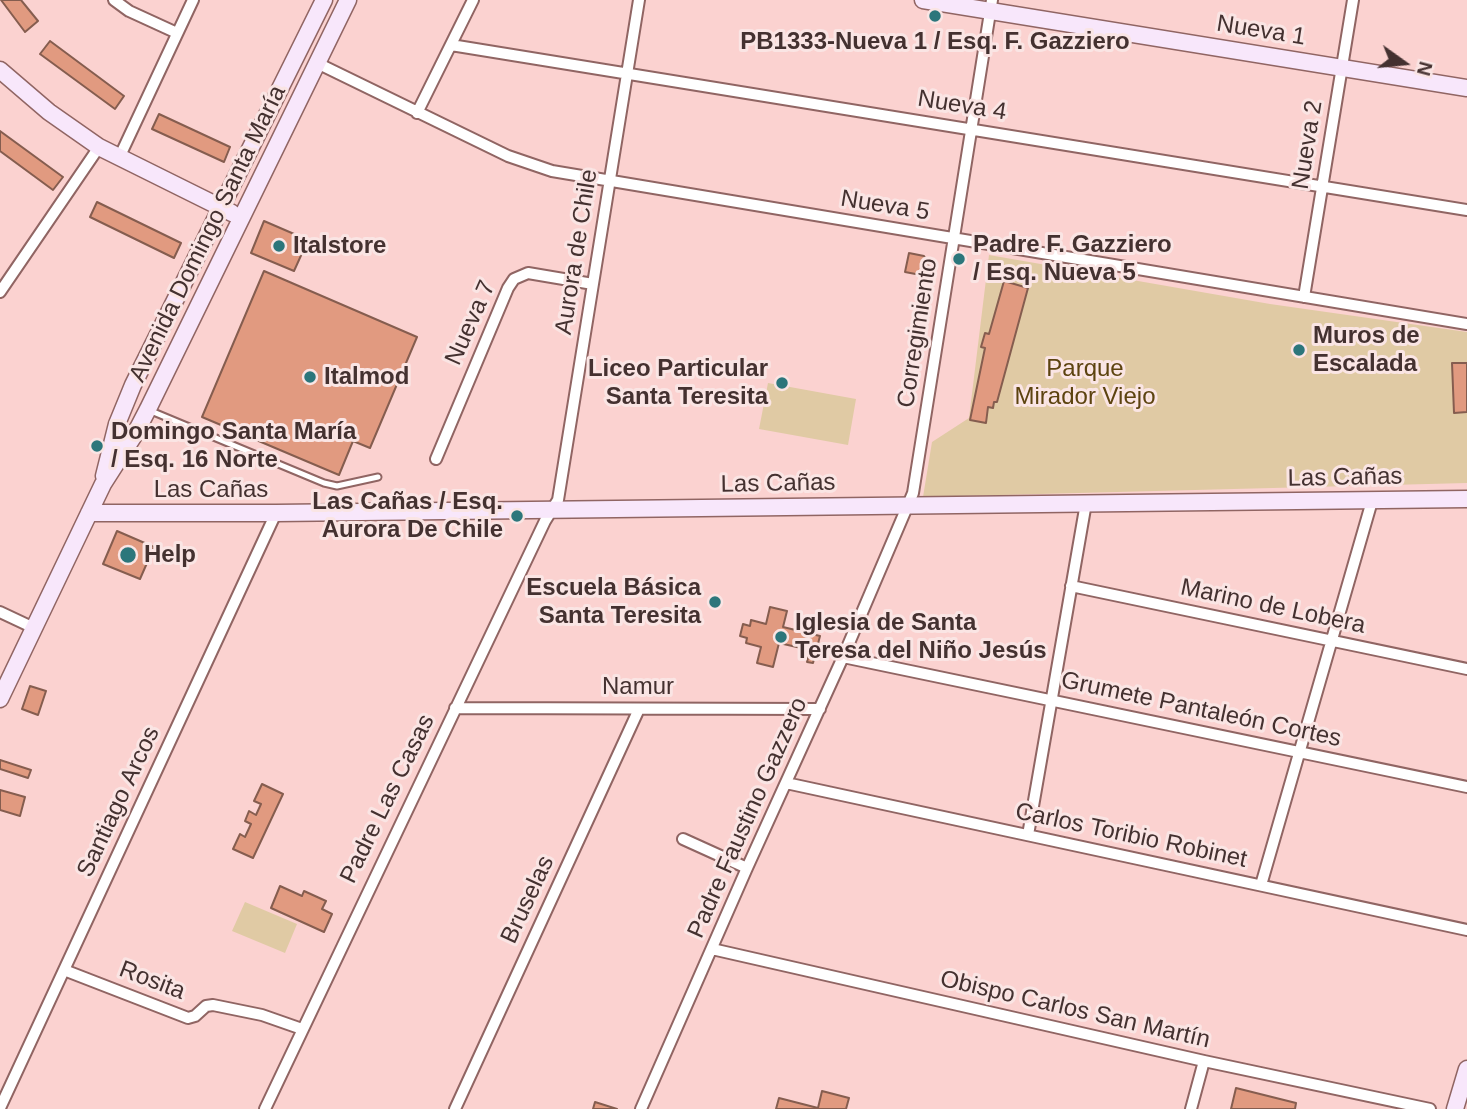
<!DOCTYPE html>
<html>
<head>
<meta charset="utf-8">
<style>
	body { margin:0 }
	#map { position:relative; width:1467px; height:1109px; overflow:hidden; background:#fbd2d0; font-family:Arial,sans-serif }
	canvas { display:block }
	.north { position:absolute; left:1369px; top:28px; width:70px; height:70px; -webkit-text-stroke:5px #fae5e4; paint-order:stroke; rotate:105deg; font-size:19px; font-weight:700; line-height:28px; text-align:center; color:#443130 }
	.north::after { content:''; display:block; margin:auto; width:24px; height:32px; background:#443130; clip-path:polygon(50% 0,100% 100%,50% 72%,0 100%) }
</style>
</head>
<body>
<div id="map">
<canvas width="1467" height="1109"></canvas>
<div class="north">N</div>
</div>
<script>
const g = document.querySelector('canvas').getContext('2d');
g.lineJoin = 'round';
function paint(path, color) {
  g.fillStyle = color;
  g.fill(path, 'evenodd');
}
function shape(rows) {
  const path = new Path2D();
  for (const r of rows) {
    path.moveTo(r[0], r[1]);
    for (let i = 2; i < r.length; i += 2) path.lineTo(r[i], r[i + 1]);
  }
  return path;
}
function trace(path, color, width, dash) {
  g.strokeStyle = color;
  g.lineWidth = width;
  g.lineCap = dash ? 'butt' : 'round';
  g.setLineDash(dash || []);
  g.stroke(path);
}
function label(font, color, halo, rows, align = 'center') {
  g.font = font + ' Arial,sans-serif';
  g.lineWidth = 6;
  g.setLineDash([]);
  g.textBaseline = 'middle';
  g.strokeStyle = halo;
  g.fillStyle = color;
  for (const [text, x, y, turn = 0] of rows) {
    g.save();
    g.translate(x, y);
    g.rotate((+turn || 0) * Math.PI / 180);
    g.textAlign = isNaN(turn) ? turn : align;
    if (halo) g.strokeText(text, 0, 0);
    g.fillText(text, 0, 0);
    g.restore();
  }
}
const green = shape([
	[989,255,1270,304,1467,332,1467,483,923,497,932,442,969,418],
	[768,383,856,399,848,445,759,429],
	[245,902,297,924,285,953,232,931]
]);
const building = shape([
	[1,0,21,0,38,21,25,32,1,0],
	[50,41,124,96,115,109,40,54,50,41],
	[159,114,230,147,224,162,152,129,159,114],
	[0,131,63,177,53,190,0,151,0,131],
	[97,202,181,243,174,258,90,217,97,202],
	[264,221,308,240,294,271,251,253,264,221],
	[909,253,924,256,929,263,926,276,905,272,909,253],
	[264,271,417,337,370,448,353,441,339,475,202,417,264,271],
	[1004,281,1028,288,997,402,994,402,993,408,988,407,986,423,970,420,985,348,981,347,985,333,989,334,1004,281],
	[1452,363,1467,363,1467,412,1454,413,1452,363],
	[117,531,154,547,140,579,103,564,117,531],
	[770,607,787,611,783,627,820,636,813,663,807,662,810,650,779,643,773,667,757,663,761,647,746,643,747,638,740,636,743,624,750,626,751,620,766,624,770,607],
	[30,686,46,691,38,715,22,709,30,686],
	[0,760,31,770,28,778,0,769,0,760],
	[262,784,283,794,253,858,233,849,240,834,245,837,251,824,245,821,249,811,256,815,261,804,254,801,262,784],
	[0,790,25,797,20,816,0,810,0,790],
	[280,886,302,896,304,891,326,901,322,909,332,914,324,932,271,908,280,886],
	[1236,1088,1296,1103,1295,1109,1231,1109,1236,1088],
	[822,1091,849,1098,846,1109,776,1109,779,1098,818,1108,822,1091],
	[595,1102,617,1109,593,1109,595,1102]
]);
const lane = shape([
	[151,411,324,483,337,486,378,477]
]);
const street = shape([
	[114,0,129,11,177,33],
	[451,45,1467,210],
	[317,63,508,156,552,171,1467,324],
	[417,113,473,0],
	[119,158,193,0],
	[0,292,99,147],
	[1304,297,1353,0],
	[436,459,508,288,514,279,528,273,593,284],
	[1071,586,1467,669],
	[0,612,34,628],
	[843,657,1467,787],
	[455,708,820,709],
	[786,783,1467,930],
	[1028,835,1086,503],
	[683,839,747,868],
	[1261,885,1372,501],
	[712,949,1204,1061,1430,1109],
	[64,970,188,1018,195,1016,206,1006,213,1005,262,1015,302,1029],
	[0,1108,276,513],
	[265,1109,545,521,558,500,639,0],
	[455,1109,639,709],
	[641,1109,747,868,843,657,913,493,992,0],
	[1191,1109,1204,1061]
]);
const secondary = shape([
	[923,0,1467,88],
	[0,70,49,112,99,147,232,213],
	[104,476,117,424,133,385,324,0],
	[89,513,276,513,1467,499],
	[0,699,103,484,135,434,148,409,348,0],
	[1455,1109,1467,1069]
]);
const markers = [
	[935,16,7,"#2c767b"],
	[279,246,7,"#2c767b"],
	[959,259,7,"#2c767b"],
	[1299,350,7,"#2c767b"],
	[310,377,7,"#2c767b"],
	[782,383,7,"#2c767b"],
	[97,446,7,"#2c767b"],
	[517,516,7,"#2c767b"],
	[128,555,9,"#2c767b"],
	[715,602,7,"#2c767b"],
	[781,637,7,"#2c767b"]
];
const streetNames = [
	["Nueva 1",1261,31,9],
	["Nueva 4",962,106,9],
	["Nueva 2",1308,145,-81],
	["Nueva 5",885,206,9],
	["Avenida Domingo Santa María",208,234,-64],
	["Aurora de Chile",577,252,-81],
	["Nueva 7",471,323,-66],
	["Corregimiento",918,333,-81],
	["Las Cañas",1345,478,-1],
	["Las Cañas",778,484,-1],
	["Las Cañas",211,490],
	["Marino de Lobera",1273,607,12],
	["Namur",638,687],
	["Grumete Pantaleón Cortes",1201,710,12],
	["Padre Las Casas",388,799,-64],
	["Santiago Arcos",119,802,-65],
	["Padre Faustino Gazzero",748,818,-66],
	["Carlos Toribio Robinet",1131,836,12],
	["Bruselas",528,900,-65],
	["Rosita",152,981,21],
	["Obispo Carlos San Martín",1075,1010,13]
];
const poiNames = [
	["PB1333-Nueva 1 / Esq. F. Gazziero",935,42,"center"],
	["Padre F. Gazziero",973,245],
	["/ Esq. Nueva 5",973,273],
	["Italstore",293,246],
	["Muros de",1313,336],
	["Escalada",1313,364],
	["Liceo Particular",768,369,"right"],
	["Santa Teresita",768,397,"right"],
	["Italmod",324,377],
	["Domingo Santa María",111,432],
	["/ Esq. 16 Norte",111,460],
	["Las Cañas / Esq.",503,502,"right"],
	["Aurora De Chile",503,530,"right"],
	["Help",144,555],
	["Escuela Básica",701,588,"right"],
	["Santa Teresita",701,616,"right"],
	["Iglesia de Santa",795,623],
	["Teresa del Niño Jesús",795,651]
];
const parkNames = [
	["Parque",1085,369],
	["Mirador Viejo",1085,397]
];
paint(green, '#e0caa4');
paint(building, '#e19a80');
trace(building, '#855d4f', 2);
trace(lane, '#906563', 9);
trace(street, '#906563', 14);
trace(secondary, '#906563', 19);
trace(lane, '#fff', 5);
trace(street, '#fff', 10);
trace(secondary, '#f8e7fb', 16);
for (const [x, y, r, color] of markers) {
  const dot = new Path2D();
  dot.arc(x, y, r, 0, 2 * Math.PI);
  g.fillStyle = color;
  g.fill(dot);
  trace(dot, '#fae5e4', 2.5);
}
label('24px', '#443130', '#fae5e4', streetNames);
label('bold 24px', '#443130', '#fae5e4', poiNames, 'left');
label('24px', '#5c430f', '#fae5e4', parkNames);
</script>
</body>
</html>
